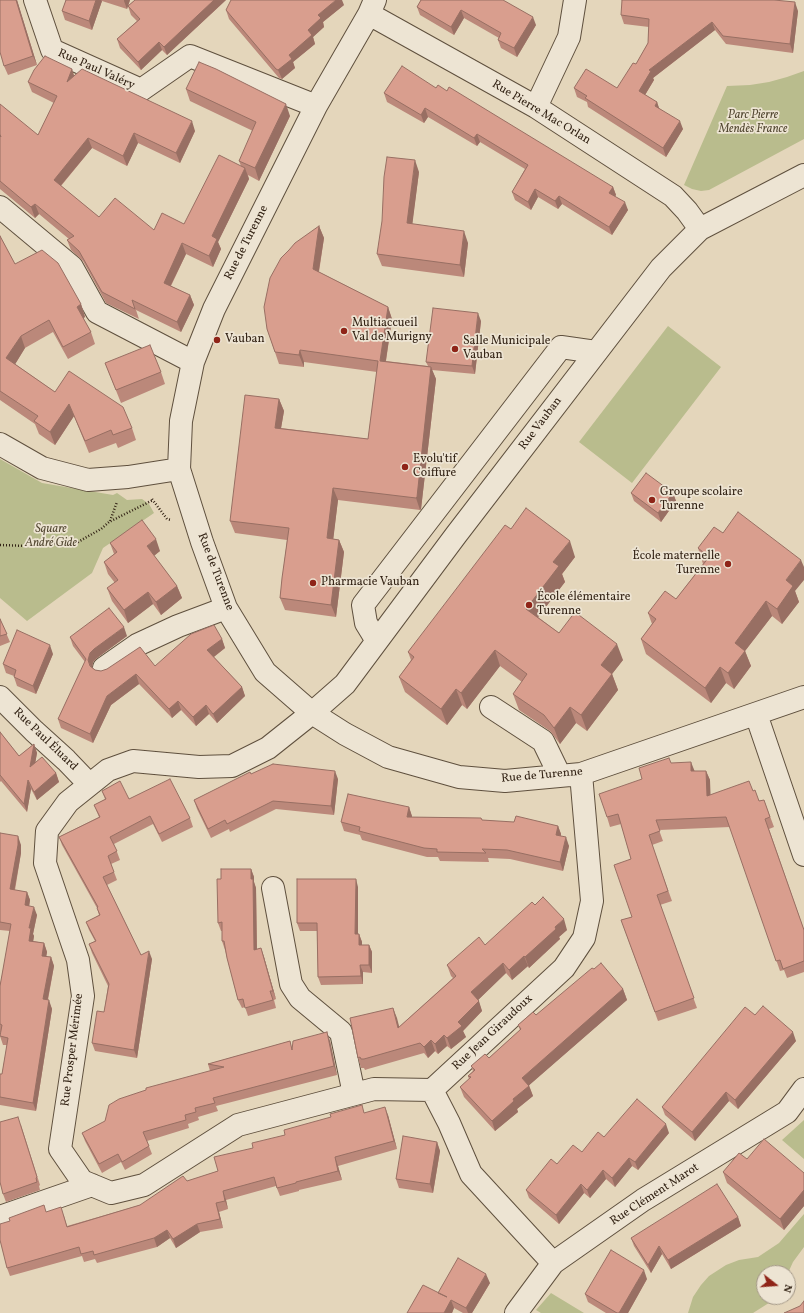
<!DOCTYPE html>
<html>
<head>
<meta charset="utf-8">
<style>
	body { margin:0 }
	#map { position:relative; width:804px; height:1313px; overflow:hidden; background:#e4d6bb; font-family:Vollkorn,serif }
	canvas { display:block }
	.north { position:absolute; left:756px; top:1265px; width:40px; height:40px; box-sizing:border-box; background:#ede4d3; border:1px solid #a39787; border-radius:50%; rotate:107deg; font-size:11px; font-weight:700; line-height:16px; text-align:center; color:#332315 }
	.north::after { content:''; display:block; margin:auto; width:14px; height:18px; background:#8f2418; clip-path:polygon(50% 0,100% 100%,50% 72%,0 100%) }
</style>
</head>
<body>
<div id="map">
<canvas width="804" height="1313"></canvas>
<div class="north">N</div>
</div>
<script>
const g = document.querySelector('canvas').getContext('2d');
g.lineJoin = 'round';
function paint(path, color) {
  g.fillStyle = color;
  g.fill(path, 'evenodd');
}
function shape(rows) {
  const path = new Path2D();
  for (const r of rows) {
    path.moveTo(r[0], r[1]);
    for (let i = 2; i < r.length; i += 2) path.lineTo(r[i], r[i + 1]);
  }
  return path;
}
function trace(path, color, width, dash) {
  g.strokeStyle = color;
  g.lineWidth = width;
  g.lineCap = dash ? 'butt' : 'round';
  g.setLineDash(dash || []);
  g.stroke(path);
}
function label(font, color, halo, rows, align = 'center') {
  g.font = font + ' Vollkorn,serif';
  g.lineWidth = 3.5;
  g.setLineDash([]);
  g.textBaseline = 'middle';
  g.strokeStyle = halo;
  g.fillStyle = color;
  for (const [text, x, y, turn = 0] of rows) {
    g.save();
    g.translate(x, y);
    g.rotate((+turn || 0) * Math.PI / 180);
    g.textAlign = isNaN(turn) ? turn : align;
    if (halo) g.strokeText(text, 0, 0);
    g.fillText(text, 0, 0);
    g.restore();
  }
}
const green = shape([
	[804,71,804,139,709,190,701,191,692,189,684,185,727,86,750,85,769,82,787,77],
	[668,326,721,367,632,483,579,442],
	[0,459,42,483,113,495,117,493,127,500,142,499,149,504,154,513,103,548,92,573,27,621,0,598],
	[804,1120,804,1159,782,1140],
	[804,1214,804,1247,793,1262,788,1273,764,1273,764,1297,774,1297,772,1301,753,1313,688,1313,693,1297,701,1285,709,1276,726,1265,739,1260,758,1257,779,1243],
	[551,1293,584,1313,541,1313,536,1310]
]);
const path = shape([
	[152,499,167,519,171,520],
	[110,521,117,502],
	[0,545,27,546,78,542,101,529,109,522,153,500]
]);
const minor = shape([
	[35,0,52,50,141,90,190,56,316,106],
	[375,0,369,14,316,106,214,309,193,362,181,421,179,469,202,542,226,608,265,672,312,713,345,734,388,757,459,777,505,781,581,774,804,697],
	[369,14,536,107,673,196,687,211,700,229],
	[536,107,569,37,575,0],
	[0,207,72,267,97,312,193,362],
	[0,444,42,468,88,480,128,477,179,469],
	[377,641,366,623,363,605,561,347,596,352],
	[104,668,137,645,178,626,226,608],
	[0,697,34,731,66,760,89,784],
	[491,707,543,741,560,776],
	[756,714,804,855],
	[273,888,291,984,300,998,341,1032,354,1094],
	[432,1090,374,1089,238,1125,144,1185,111,1193,82,1181,60,1149,83,996,78,960,45,863,47,831,68,802,108,770,133,761,199,767,232,766,268,748,312,713,345,684,456,535,661,268,700,229,804,175],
	[0,1217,92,1185],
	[553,1263,471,1174,449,1123,432,1090,564,968,584,938,592,901,581,774],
	[516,1313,553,1263,643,1200,787,1112,804,1089]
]);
const wall = shape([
	[0,0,17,0,37,65,8,75,4,66],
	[66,0,130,0,127,9,102,1,92,30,65,20,62,11],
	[135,0,226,0,167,55,162,50,141,70,120,48,117,39,137,21,131,15,128,6],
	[421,0,536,25,517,57,501,48,498,40,499,38,464,18,454,35,420,15,417,7],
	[344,5,323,22,324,27,313,37,315,44,293,62,295,68,282,79,279,78,229,19,226,10],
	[798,11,793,53,726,44,715,30,653,78,654,80,645,95,657,102,659,108,683,129,666,157,588,107,587,102,577,97,574,88,617,88,636,64,648,43,649,27,624,24,621,15],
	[72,69,74,76,195,131,180,163,138,143,127,166,92,148,61,186,99,217,154,230,184,224,241,166,239,161,253,131,190,101,186,89,290,116,259,181,248,175,249,179,218,242,221,249,213,267,186,254,171,286,190,295,194,305,181,332,136,310,139,319,106,303,83,261,71,250,67,240,69,239,39,214,35,218,0,189,0,136,38,135,54,103,32,92,28,82],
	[436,88,613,187,616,195,615,196,628,210,612,235,562,204,558,209,538,197,531,210,515,200,512,192,525,169,480,142,477,146,428,117,424,123,387,102,384,93],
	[419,172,412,224,468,243,464,277,382,266,377,254],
	[319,226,324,238,319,272,388,307,392,319,386,361,428,366,426,362,481,321,475,374,432,370,436,379,421,509,420,510,338,500,333,539,339,540,344,552,336,617,285,610,280,598,287,540,235,533,230,521,279,399,284,411,281,428,368,439,377,372,304,362,304,367,279,364,267,329],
	[0,236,15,264,81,304,85,317,83,318,91,332,95,344,68,359,53,332,25,348,15,364,55,392,132,428,136,440,118,448,116,443,89,453,74,416,55,445,39,434,35,424,0,400],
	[105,363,161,372,165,384,121,403],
	[631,493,673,493,676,501,661,522,634,501],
	[511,529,575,557,562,574,565,582,538,617,559,633,623,660,612,674,618,690,587,731,576,723,560,744,550,731,519,710,513,694,522,682,500,666,467,709,462,705,447,725,405,692,399,677,411,660,408,652],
	[110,543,160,551,154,556,177,586,182,598,161,615,153,604,128,623,112,601,107,588,115,583,108,574,104,562,114,554],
	[698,548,795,591,799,602,782,624,772,616,745,651,751,666,734,689,726,683,711,703,646,654,641,639,652,624,648,613,676,599,703,564],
	[0,619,10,642,0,646],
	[127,636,97,658,93,662,92,667,95,670,101,671,155,666,222,639,225,648,214,657,242,687,245,696,217,723,209,714,196,726,181,710,172,718,139,684,111,705,93,743,61,728,58,719,85,662,73,646,70,637],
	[53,654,36,694,17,686,14,677,14,676,6,673,3,664],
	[0,732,19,756,34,744,37,753,35,763,56,773,59,782,37,800,31,789,27,812,1,781,0,782],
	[671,763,694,771,706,771,710,780,710,795,753,791,759,801,764,800,774,827,769,829,804,930,804,972,787,978,784,970,780,971,730,827,659,830,663,841,652,845,672,901,660,905,697,1008,658,1021,621,920,632,917,631,859,621,824,610,827,607,817,642,779],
	[251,774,338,779,334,815,276,809,230,832,229,829,211,838,197,809,194,800],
	[102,791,190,818,193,827,162,842,153,824,114,844,120,860,111,864,117,880,107,885,141,955,152,959,137,1058,95,1051,92,1043,104,1012,108,986,92,953,89,944,95,941,89,930,86,922,99,915,97,908,62,845,59,837,99,817,94,805,105,799],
	[409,807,412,817,481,818,482,820,558,826,561,834,561,836,569,846,563,871,510,859,488,858,489,862,440,861,438,857,427,857,362,840,360,835,344,831,341,822],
	[0,833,21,845,21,853,15,890,27,892,30,900,29,906,37,915,33,934,34,936,33,941,44,943,47,952,46,957,51,957,54,966,48,1000,52,1009,36,1111,0,1105,0,1074,2,1074,7,1045,3,1045,0,1036,1,1032,0,1032,0,986,10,931,0,930],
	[251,869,254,877,254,882,256,888,257,949,261,948,264,957,276,999,274,1000,276,1008,248,1016,245,1007,242,1008,238,1000,225,950,222,941,222,931,221,931,218,923],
	[358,887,358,934,359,934,362,942,362,945,369,945,372,952,372,973,363,972,363,984,321,985,318,977,317,931,300,931,297,923],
	[535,905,567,930,559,937,560,939,529,968,528,966,512,980,506,973,478,1000,482,1011,463,1031,466,1037,451,1049,447,1046,438,1054,435,1051,428,1058,424,1053,368,1069,365,1070,364,1068,361,1068,358,1058,393,1008,399,1027,453,978,451,976,447,965,485,945],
	[594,969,623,989,627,1000,529,1085,533,1096,517,1109,518,1112,495,1131,464,1097,460,1087,469,1079,468,1076,473,1071,471,1066,489,1058,520,1030,518,1025,536,1015],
	[755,1015,796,1041,738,1109,729,1101,695,1141,665,1115,662,1107],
	[290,1041,292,1049,330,1041,337,1075,216,1106,218,1111,198,1117,199,1120,188,1124,189,1128,147,1141,152,1154,125,1170,121,1162,102,1173,85,1141,82,1133,210,1071,208,1064],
	[365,1113,388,1115,397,1149,338,1166,342,1180,299,1190,299,1191,280,1196,276,1186,226,1200,228,1209,219,1212,223,1228,200,1232,176,1248,170,1238,157,1247,97,1263,95,1259,84,1262,82,1256,10,1276,7,1268,10,1221,47,1212,64,1216,67,1226,140,1205,187,1181,218,1171,253,1148],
	[21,1125,40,1185,39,1186,40,1190,6,1202,3,1194],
	[669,1133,638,1170,632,1166,615,1187,606,1179,590,1198,584,1193,559,1224,529,1198,526,1190,604,1137],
	[437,1142,440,1151,433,1193,399,1188,396,1179],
	[747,1159,804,1173,804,1206,784,1230,727,1183,723,1172],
	[738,1217,741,1226,671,1269,662,1254,651,1273,634,1246,631,1238],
	[647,1279,628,1313,606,1313,588,1302,585,1294],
	[490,1283,472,1313,463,1313,454,1308,452,1313,407,1313,438,1293]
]);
const shadedWall = shape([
	[16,0,17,0,37,65,33,56],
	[96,0,101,0,102,1,92,30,89,21],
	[124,0,130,0,127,9,124,1],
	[214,0,226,0,167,55,164,47],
	[336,0,342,0,344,5,323,22,324,27,313,37,315,44,293,62,295,68,282,79,278,70,289,55,318,15],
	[795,2,798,11,793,53,790,44],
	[461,10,464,18,454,35,451,27],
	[533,17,536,25,517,57,514,48],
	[712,22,715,30,653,78,654,80,642,100,639,91,649,70],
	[159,42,162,50,141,70,138,62],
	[72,69,75,79,67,82],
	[657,102,660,111,655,106],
	[286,104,290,116,259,181,255,168],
	[425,108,428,117,424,123,421,115],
	[192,121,195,131,180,163,176,153],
	[680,121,683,129,666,157,663,148],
	[134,133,138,143,127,166,123,156],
	[477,134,480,142,477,146,474,138],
	[88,138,92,148,57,190,54,180],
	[415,160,419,172,411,235,407,223],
	[245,168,249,179,218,242,221,249,213,267,209,256,212,236],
	[613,187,616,195,612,201,609,193],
	[535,189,538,197,531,210,528,202],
	[559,196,562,204,558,209,555,201],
	[625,202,628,210,612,235,609,227],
	[35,204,39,214,35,218,31,207],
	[319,226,324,238,317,282,313,269],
	[464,231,468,243,464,277,460,265],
	[182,243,186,254,167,293,164,283],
	[190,295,194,305,181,332,177,322],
	[81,304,85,317,82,319,77,307],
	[388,307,392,319,384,373,380,361],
	[478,313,481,321,475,374,472,366],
	[21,336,25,348,11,371,6,358],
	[300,350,304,362,304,367,299,355],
	[431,367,436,379,421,509,420,510,416,498],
	[279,399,284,411,279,440,275,428],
	[69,404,74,416,55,445,50,432],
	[333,488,338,500,332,550,327,538],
	[673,493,676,501,661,522,658,513],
	[156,539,160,551,151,558,147,546],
	[339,540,344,552,336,617,331,605],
	[570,541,575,557,562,574,565,582,532,625,526,609,553,562],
	[801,560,804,567,804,580,795,591,799,602,782,624,777,609,786,580],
	[177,586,182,598,161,615,156,602],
	[148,592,153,604,128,623,124,610],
	[766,601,772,616,745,651,751,666,734,689,728,673,735,643],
	[124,627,127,636,97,658,93,662,92,669,88,660,90,653,94,649],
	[222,639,225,648,211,659,207,650],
	[617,644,623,660,612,674,618,690,587,731,581,715,601,665],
	[50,645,53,654,36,694,33,686],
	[495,650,500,666,467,709,461,693],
	[720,667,726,683,711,703,705,688],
	[136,674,139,684,111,705,93,743,90,734,107,696],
	[242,687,245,696,217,723,213,714],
	[456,689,462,705,447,725,441,709],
	[178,701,181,710,172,718,169,709],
	[206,705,209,714,196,726,193,717],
	[570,707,576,723,560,744,554,728],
	[34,744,37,753,33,776,30,767],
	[691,762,695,772,691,771],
	[335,771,338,779,334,815,331,806],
	[706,771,710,780,711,806,707,796],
	[56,773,59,782,37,800,34,792],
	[28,780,31,789,27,812,24,804],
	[409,807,412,816,410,825,407,817],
	[558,826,561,834,559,843,556,835],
	[18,836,21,845,21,853,13,898,10,889],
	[566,837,569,846,563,871,560,862],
	[251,869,254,877,254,882,256,888,257,959,254,950,251,879],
	[356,879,358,887,358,942,355,934],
	[27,892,30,900,28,914,25,905],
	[34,907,37,915,33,934,34,936,32,949,29,941,29,928],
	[564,919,567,930,559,937,560,939,529,968,525,957,555,927],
	[359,934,362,942,362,953,359,945],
	[44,943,47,952,45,964,42,956],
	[369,945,372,952,372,973,369,965],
	[261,948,264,957,276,999,273,991],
	[149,951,152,959,137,1058,134,1050],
	[524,956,528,966,512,980,509,970],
	[51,957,54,966,46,1008,43,999],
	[503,963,506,973,475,1003,471,992],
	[360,965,363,972,363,984,361,976],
	[623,989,627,1000,526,1088,522,1078],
	[49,1000,52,1009,36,1111,33,1103],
	[479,1001,482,1011,463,1031,466,1037,451,1049,447,1038,458,1022],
	[393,1008,397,1018,402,1038,398,1028],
	[327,1032,330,1041,337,1075,334,1066],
	[793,1032,796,1041,738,1109,735,1100],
	[444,1035,447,1046,438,1054,435,1044],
	[431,1040,435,1051,428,1058,424,1047],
	[529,1086,533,1096,517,1109,518,1112,495,1131,492,1121,513,1099],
	[726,1092,729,1101,695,1141,692,1132],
	[385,1107,388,1115,397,1149,394,1141],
	[666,1124,669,1133,638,1170,635,1162],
	[437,1142,440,1151,433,1193,430,1184],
	[335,1157,338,1166,342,1180,338,1171],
	[629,1158,632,1166,615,1187,612,1178],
	[603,1170,606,1179,590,1198,587,1190],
	[581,1184,584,1193,559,1224,556,1215],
	[804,1190,804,1206,784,1230,780,1219],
	[223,1191,226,1200,228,1209,225,1201],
	[216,1203,219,1212,223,1228,220,1219],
	[738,1217,741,1226,671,1269,668,1260],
	[197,1224,200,1232,176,1248,173,1239],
	[167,1230,170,1238,157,1247,154,1238],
	[659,1246,662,1254,651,1273,648,1265],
	[644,1270,647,1279,628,1313,619,1313],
	[486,1274,490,1283,472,1313,468,1313,466,1308],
	[451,1300,454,1308,452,1313,444,1313]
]);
const building = shape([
	[0,0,16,0,33,56,4,66,0,52,0,0],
	[66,0,96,0,89,21,62,11,66,0],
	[135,0,214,0,164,47,159,42,138,62,117,39,140,19,128,6,135,0],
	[231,0,336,0,318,15,321,18,308,30,312,35,289,55,292,59,278,70,276,69,226,10,231,0],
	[421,0,503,0,533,17,514,48,498,40,501,33,461,10,451,27,417,7,421,0],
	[622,0,774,0,795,2,790,44,723,36,712,22,649,70,651,71,639,91,657,102,655,106,680,121,663,148,585,98,587,96,574,88,586,69,617,88,633,63,636,64,648,43,649,19,621,15,622,0],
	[45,56,72,69,67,82,82,69,192,121,176,153,134,133,123,156,88,138,54,180,99,217,115,198,154,230,162,213,184,224,219,155,245,168,212,236,217,239,209,256,182,243,164,283,190,295,177,322,132,300,135,309,102,292,79,251,67,240,74,236,35,204,31,207,0,181,0,136,1,137,0,134,0,104,38,135,57,96,28,82,34,70,45,56],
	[199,62,216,69,286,104,255,168,239,161,256,122,186,89,199,62],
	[402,66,436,88,438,85,447,91,449,87,613,187,609,193,625,202,609,227,559,196,555,201,535,189,528,202,512,192,528,165,477,134,474,138,425,108,421,115,384,93,402,66],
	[387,157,415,160,407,223,464,231,460,265,377,254,382,221,384,177,387,157],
	[319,226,313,269,388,307,380,361,431,367,417,497,416,498,333,488,327,538,339,540,331,605,280,598,282,578,289,528,230,521,245,395,279,399,275,428,368,439,378,361,300,350,299,355,275,352,267,329,264,307,270,278,281,258,289,250,295,243,319,226],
	[0,236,15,264,42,250,58,263,81,304,77,307,91,332,63,347,49,320,21,336,6,358,55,392,69,371,123,407,132,428,113,435,111,430,85,441,69,404,50,432,34,421,38,416,0,391,0,236],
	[433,308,478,313,472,366,426,362,433,308],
	[150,345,161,372,116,390,105,363,150,345],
	[646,473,673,493,658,513,631,493,646,473],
	[526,508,570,541,553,562,559,566,526,609,559,633,575,612,617,644,601,665,612,674,581,715,570,707,554,728,544,715,513,694,527,674,495,650,461,693,456,689,441,709,399,677,414,657,408,652,505,525,511,529,526,508],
	[738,512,801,560,786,580,793,586,777,609,766,601,735,643,745,651,728,673,720,667,705,688,641,639,656,619,648,613,665,591,676,599,709,557,698,548,714,527,723,533,738,512],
	[142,520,156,539,147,546,177,586,156,602,148,592,124,610,107,588,118,580,104,562,117,552,110,543,142,520],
	[109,608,124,627,94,649,90,653,88,660,90,666,95,670,101,671,107,669,140,647,155,666,191,634,214,625,222,639,207,650,242,687,213,714,206,705,193,717,178,701,169,709,136,674,107,696,90,734,58,719,86,659,70,637,109,608],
	[0,619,7,634,0,636,0,619],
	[17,630,50,645,33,686,14,677,16,670,3,664,17,630],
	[0,732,19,756,34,744,30,767,42,757,56,773,34,792,28,780,24,804,0,775,0,732],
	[669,758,671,763,691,762,691,771,706,771,707,796,749,781,753,791,755,790,759,801,764,800,770,817,765,819,804,930,804,961,783,969,780,960,776,961,726,817,656,820,660,831,649,835,668,891,657,895,694,998,655,1012,621,920,632,917,614,865,631,859,618,814,607,817,599,794,642,779,639,768,669,758],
	[273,764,335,771,331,806,273,801,227,824,225,820,208,829,194,800,250,772,251,774,273,764],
	[170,779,190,818,159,834,150,816,110,837,117,851,108,856,114,872,103,877,141,955,149,951,134,1050,92,1043,97,1011,104,1012,109,984,89,944,96,941,86,922,100,915,97,908,98,907,59,837,100,817,94,805,106,799,102,791,120,781,129,799,170,779],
	[348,794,409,807,407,817,481,818,482,820,514,822,516,816,558,826,556,835,566,837,560,862,507,850,482,849,486,853,437,852,437,849,424,848,359,831,360,827,341,822,348,794],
	[0,833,18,836,18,845,10,889,27,892,25,905,34,907,29,928,31,928,29,941,44,943,42,956,51,957,43,999,49,1000,33,1103,0,1097,0,1074,2,1074,8,1038,0,1036,2,1025,0,1024,0,986,11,924,0,922,0,833],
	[221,869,251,869,251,879,253,879,254,950,261,948,273,991,270,991,273,1000,245,1008,243,999,238,1000,227,958,224,941,222,941,222,922,218,923,217,879,221,879,221,869],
	[297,879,356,879,355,934,359,934,359,945,369,945,369,965,360,965,361,976,318,977,317,923,297,923,297,879],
	[543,897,564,919,555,927,556,929,525,957,524,956,509,970,503,963,471,992,479,1001,458,1022,462,1026,447,1038,444,1035,435,1044,431,1040,424,1047,420,1043,364,1059,361,1059,360,1057,358,1058,350,1018,393,1008,398,1028,456,976,447,965,479,937,485,945,532,902,535,905,543,897],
	[601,963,623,989,522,1078,529,1086,513,1099,514,1101,492,1121,460,1087,471,1077,468,1076,475,1070,471,1066,485,1054,489,1058,521,1029,518,1025,533,1012,536,1015,592,968,594,969,601,963],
	[763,1006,793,1032,735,1100,726,1092,692,1132,662,1107,745,1007,755,1015,763,1006],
	[327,1032,334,1066,213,1098,215,1103,195,1108,196,1112,185,1115,186,1120,143,1132,149,1146,122,1162,118,1154,99,1164,82,1133,105,1121,109,1105,119,1099,146,1090,146,1088,224,1067,208,1064,290,1041,292,1050,293,1041,327,1032],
	[637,1099,666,1124,635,1162,629,1158,612,1178,603,1170,587,1190,581,1184,556,1215,526,1190,551,1159,557,1164,573,1145,582,1152,598,1132,604,1137,637,1099],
	[362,1105,364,1113,385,1107,394,1141,335,1157,338,1171,296,1182,296,1183,277,1188,274,1177,223,1191,225,1201,216,1203,220,1219,197,1224,173,1239,167,1230,154,1238,94,1255,93,1251,81,1254,79,1247,7,1268,0,1240,0,1224,10,1221,9,1218,44,1205,46,1212,61,1207,67,1227,140,1205,183,1176,187,1181,218,1171,214,1157,253,1148,252,1143,285,1135,284,1130,331,1117,330,1114,362,1105],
	[18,1117,37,1177,36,1178,37,1182,3,1194,0,1182,0,1122,18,1117],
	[403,1136,437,1142,430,1184,396,1179,403,1136],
	[764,1139,804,1173,804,1190,780,1219,723,1172,739,1153,747,1159,764,1139],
	[717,1184,738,1217,668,1260,659,1246,648,1265,631,1238,717,1184],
	[611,1250,644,1270,619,1313,617,1313,585,1294,611,1250],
	[458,1258,486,1274,466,1308,451,1300,444,1313,407,1313,423,1285,447,1297,438,1293,458,1258],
	[804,1301,804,1313,784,1313,800,1306,804,1301]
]);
const markers = [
	[344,331,4,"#8f2418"],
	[217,340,4,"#8f2418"],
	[455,349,4,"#8f2418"],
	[405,467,4,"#8f2418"],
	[652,500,4,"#8f2418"],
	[728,564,4,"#8f2418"],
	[313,583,4,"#8f2418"],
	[529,605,4,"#8f2418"]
];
const streetNames = [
	["Rue Paul Valéry",96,70,24],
	["Rue Pierre Mac Orlan",541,113,31],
	["Rue de Turenne",247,243,-63],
	["Rue Vauban",541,424,-53],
	["Rue de Turenne",215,572,69],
	["Rue Paul Éluard",45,740,44],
	["Rue de Turenne",542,776,-5],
	["Rue Jean Giraudoux",493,1033,-43],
	["Rue Prosper Mérimée",73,1050,-83],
	["Rue Clément Marot",655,1195,-33]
];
const parkNames = [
	["Parc Pierre",753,116],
	["Mendès France",753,130],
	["Square",51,530],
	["André Gide",51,544]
];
const poiNames = [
	["Multiaccueil",352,324],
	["Val de Murigny",352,338],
	["Vauban",225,340],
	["Salle Municipale",463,342],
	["Vauban",463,356],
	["Evolu'tif",413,460],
	["Coiffure",413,474],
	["Groupe scolaire",660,493],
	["Turenne",660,507],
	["École maternelle",720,557,"right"],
	["Turenne",720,571,"right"],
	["Pharmacie Vauban",321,583],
	["École élémentaire",537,598],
	["Turenne",537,612]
];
paint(green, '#b9bc8d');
trace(minor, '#5f503e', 24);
trace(path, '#332315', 2.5, [1, 2]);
trace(minor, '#ede4d3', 22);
paint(wall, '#bb887a');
paint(shadedWall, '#986f63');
paint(building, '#d99e8e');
trace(building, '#986f63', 1);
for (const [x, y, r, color] of markers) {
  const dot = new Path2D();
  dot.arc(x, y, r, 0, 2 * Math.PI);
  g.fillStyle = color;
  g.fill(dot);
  trace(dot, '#ede4d3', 1.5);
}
label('12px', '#332315', '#ede4d3', streetNames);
label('italic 12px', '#544933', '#ede4d3', parkNames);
label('12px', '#332315', '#ede4d3', poiNames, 'left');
</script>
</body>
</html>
